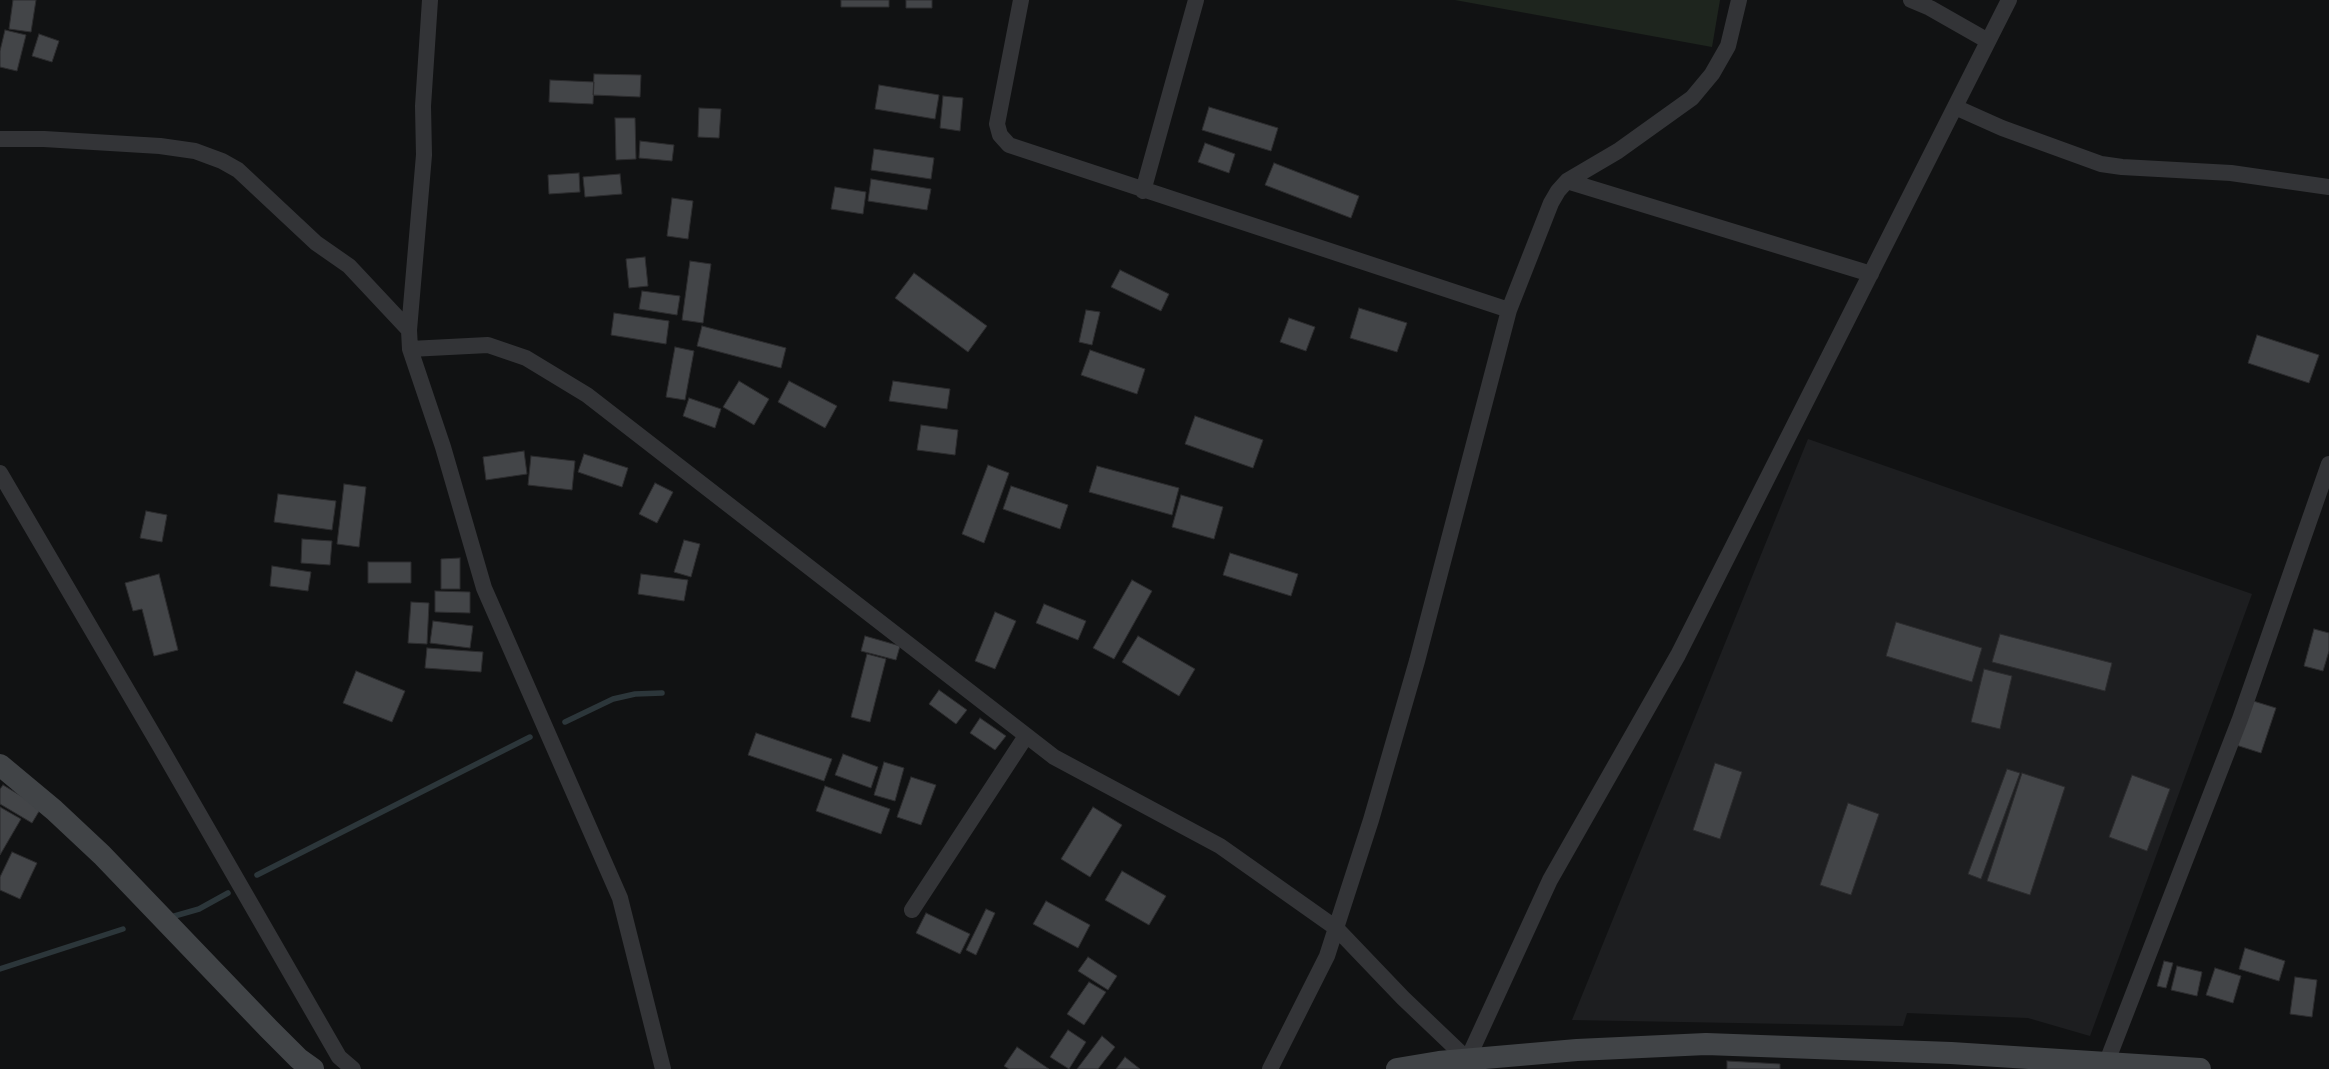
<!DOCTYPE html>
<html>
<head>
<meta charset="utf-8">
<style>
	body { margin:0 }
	canvas { display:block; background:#111213 }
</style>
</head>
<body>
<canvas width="2329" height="1069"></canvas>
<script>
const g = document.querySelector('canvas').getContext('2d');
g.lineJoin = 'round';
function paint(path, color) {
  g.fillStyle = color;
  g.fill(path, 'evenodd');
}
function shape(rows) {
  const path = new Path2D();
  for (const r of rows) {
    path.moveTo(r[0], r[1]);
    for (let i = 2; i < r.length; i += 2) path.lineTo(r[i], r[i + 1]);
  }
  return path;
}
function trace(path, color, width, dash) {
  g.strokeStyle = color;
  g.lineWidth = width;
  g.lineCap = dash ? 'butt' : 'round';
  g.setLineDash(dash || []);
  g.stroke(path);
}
const built = shape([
	[1808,439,2252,594,2090,1036,2028,1018,1907,1013,1903,1026,1572,1020]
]);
const green = shape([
	[1455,0,1720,0,1712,47]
]);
const stream = shape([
	[565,722,613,699,635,694,662,693],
	[257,875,530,737],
	[171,917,199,909,228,893],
	[0,969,123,929]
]);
const building = shape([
	[13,0,36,0,31,32,9,29,13,0],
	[841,0,889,0,889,7,841,7,841,0],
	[906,0,932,0,932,8,906,8,906,0],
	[5,30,26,35,17,71,0,67,0,51,5,30],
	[39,34,59,41,52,62,32,56,39,34],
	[594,74,641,75,640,97,593,95,594,74],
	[550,80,594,82,593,104,549,102,550,80],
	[879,85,939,95,935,119,875,109,879,85],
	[943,96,963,98,960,131,940,128,943,96],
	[1209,107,1278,128,1271,151,1202,130,1209,107],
	[699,108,721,109,719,138,698,137,699,108],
	[615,118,635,118,636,159,616,160,615,118],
	[640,141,674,145,672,161,639,158,640,141],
	[1205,143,1235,154,1229,173,1198,162,1205,143],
	[874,149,934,158,931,179,871,170,874,149],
	[1274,163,1359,196,1351,218,1265,185,1274,163],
	[579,173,580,192,549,194,548,175,579,173],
	[620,174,622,194,585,197,583,177,620,174],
	[871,179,931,189,927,210,868,201,871,179],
	[835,187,866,192,863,214,831,209,835,187],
	[672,198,693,201,688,239,667,236,672,198],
	[645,257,648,286,629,288,626,259,645,257],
	[690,261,711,264,703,323,682,320,690,261],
	[1120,270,1169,294,1161,311,1111,287,1120,270],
	[914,273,987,326,968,352,895,298,914,273],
	[642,291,680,296,677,315,639,309,642,291],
	[1359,308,1407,323,1397,352,1350,338,1359,308],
	[1086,310,1100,312,1092,345,1079,342,1086,310],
	[614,313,669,321,666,344,611,335,614,313],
	[1289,318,1315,327,1306,351,1280,342,1289,318],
	[702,326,786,348,781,368,697,346,702,326],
	[2257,335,2319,355,2309,383,2248,363,2257,335],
	[675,347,694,351,685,400,666,397,675,347],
	[1090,350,1145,369,1137,394,1081,375,1090,350],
	[739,381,769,399,754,425,723,407,739,381],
	[789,381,837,406,825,428,778,402,789,381],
	[893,381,950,389,947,409,889,401,893,381],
	[689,398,721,409,715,428,683,416,689,398],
	[1195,416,1263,440,1253,468,1185,444,1195,416],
	[921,425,958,430,955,455,917,450,921,425],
	[524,451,527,474,486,480,483,457,524,451],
	[584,454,628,468,622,487,578,472,584,454],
	[531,456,575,461,572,490,528,485,531,456],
	[988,465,1009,473,984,543,962,534,988,465],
	[1097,466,1179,488,1172,515,1089,492,1097,466],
	[655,483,673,492,657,523,639,514,655,483],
	[344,484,366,487,359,547,337,544,344,484],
	[1011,486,1068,505,1060,529,1003,509,1011,486],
	[278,494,336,501,332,530,274,522,278,494],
	[1181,495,1223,507,1214,539,1172,527,1181,495],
	[146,511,167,515,162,542,140,538,146,511],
	[302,539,332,541,330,565,301,563,302,539],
	[684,540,700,544,691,577,674,572,684,540],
	[1230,553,1298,574,1291,596,1223,575,1230,553],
	[460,558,460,589,441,589,441,559,460,558],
	[368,562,411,562,411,583,368,583,368,562],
	[272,566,311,572,308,591,270,586,272,566],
	[159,574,178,650,154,656,142,609,133,611,125,583,159,574],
	[641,574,688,580,684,601,638,594,641,574],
	[1132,580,1152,591,1114,659,1093,648,1132,580],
	[435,591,470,592,470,613,435,612,435,591],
	[411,602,429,603,427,644,408,643,411,602],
	[1044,604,1086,621,1078,640,1036,623,1044,604],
	[995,612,1016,621,995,669,975,661,995,612],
	[433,621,473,626,470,648,430,643,433,621],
	[1896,622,1982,648,1972,682,1886,656,1896,622],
	[2314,629,2329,633,2329,651,2323,671,2304,666,2314,629],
	[2000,634,2112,663,2105,691,1992,662,2000,634],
	[865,636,900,646,896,660,861,651,865,636],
	[1138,636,1195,669,1179,696,1122,662,1138,636],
	[427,648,483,652,481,672,425,668,427,648],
	[867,654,886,659,870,722,851,717,867,654],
	[1984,669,2012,676,2000,729,1971,722,1984,669],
	[356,671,405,691,392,722,343,703,356,671],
	[939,690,967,710,956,724,929,704,939,690],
	[2250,700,2276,708,2261,753,2236,745,2250,700],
	[980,718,1006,736,995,750,970,733,980,718],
	[756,733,832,759,824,781,748,755,756,733],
	[843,754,878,767,871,788,835,775,843,754],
	[884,762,904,768,895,801,874,795,884,762],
	[1715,763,1742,772,1720,839,1693,830,1715,763],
	[2007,769,2020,773,1981,879,1968,874,2007,769],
	[2022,773,2065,787,2030,895,1987,881,2022,773],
	[2132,775,2170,789,2147,851,2109,837,2132,775],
	[911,777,936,785,921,825,897,817,911,777],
	[3,785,41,808,32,823,0,804,0,789,3,785],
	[825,786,890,809,881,834,816,811,825,786],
	[1848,803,1879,814,1851,895,1820,885,1848,803],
	[0,807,21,819,0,855,0,807],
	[1093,807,1122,825,1090,877,1061,859,1093,807],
	[12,852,37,863,20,899,0,890,0,877,12,852],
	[1122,871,1166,896,1149,925,1105,900,1122,871],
	[1046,901,1090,925,1078,948,1033,924,1046,901],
	[986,909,995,913,976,955,966,950,986,909],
	[926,913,970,934,960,954,916,933,926,913],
	[2245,948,2285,961,2279,981,2239,969,2245,948],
	[1088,957,1117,976,1108,990,1078,971,1088,957],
	[2164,961,2173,963,2166,988,2157,986,2164,961],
	[2177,966,2202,972,2197,996,2171,990,2177,966],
	[2215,968,2241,976,2233,1003,2206,995,2215,968],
	[2295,977,2317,980,2312,1017,2290,1014,2295,977],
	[1089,982,1106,992,1084,1025,1067,1014,1089,982],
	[1068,1030,1086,1042,1069,1069,1050,1057,1068,1030],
	[1102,1036,1115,1047,1098,1069,1077,1069,1102,1036],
	[1017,1047,1049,1069,1009,1069,1004,1066,1017,1047],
	[1125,1057,1140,1069,1116,1069,1125,1057],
	[1727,1061,1780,1064,1780,1069,1727,1069,1727,1061]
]);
const street = shape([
	[430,0,423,106,424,155,409,330,410,349,443,447,484,588,620,898,663,1069],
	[1021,0,997,124,1000,135,1009,145,1509,310],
	[1911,0,1930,8,1988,41],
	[1955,107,2002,128,2101,164,2122,167,2231,173,2329,187],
	[0,139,44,139,160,146,195,151,222,161,238,170,316,243,349,266,409,330],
	[1567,181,1871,274],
	[1143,191,1196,0],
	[410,349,488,345,526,358,587,395,1054,757,1220,846,1336,928,1403,998,1468,1060],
	[0,473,161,748,339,1057,353,1069],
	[912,910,1026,736],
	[2106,1064,2240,719,2329,464],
	[1464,1067,1550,880,1678,655,2009,0],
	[1270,1069,1327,956,1336,928,1371,820,1417,661,1509,310,1551,203,1558,191,1567,181,1618,151,1692,98,1712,74,1728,46,1739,0]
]);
const secondary = shape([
	[0,765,54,810,102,855,269,1029,299,1059,313,1069],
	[1397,1069,1439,1062,1577,1050,1706,1044,1951,1053,2200,1069]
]);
paint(built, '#1d1e20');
paint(green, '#1e251e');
trace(stream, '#2c363a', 5.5);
paint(building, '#434548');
trace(building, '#2c2c2e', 1);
trace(street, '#333437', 16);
trace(secondary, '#414447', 22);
</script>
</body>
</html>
